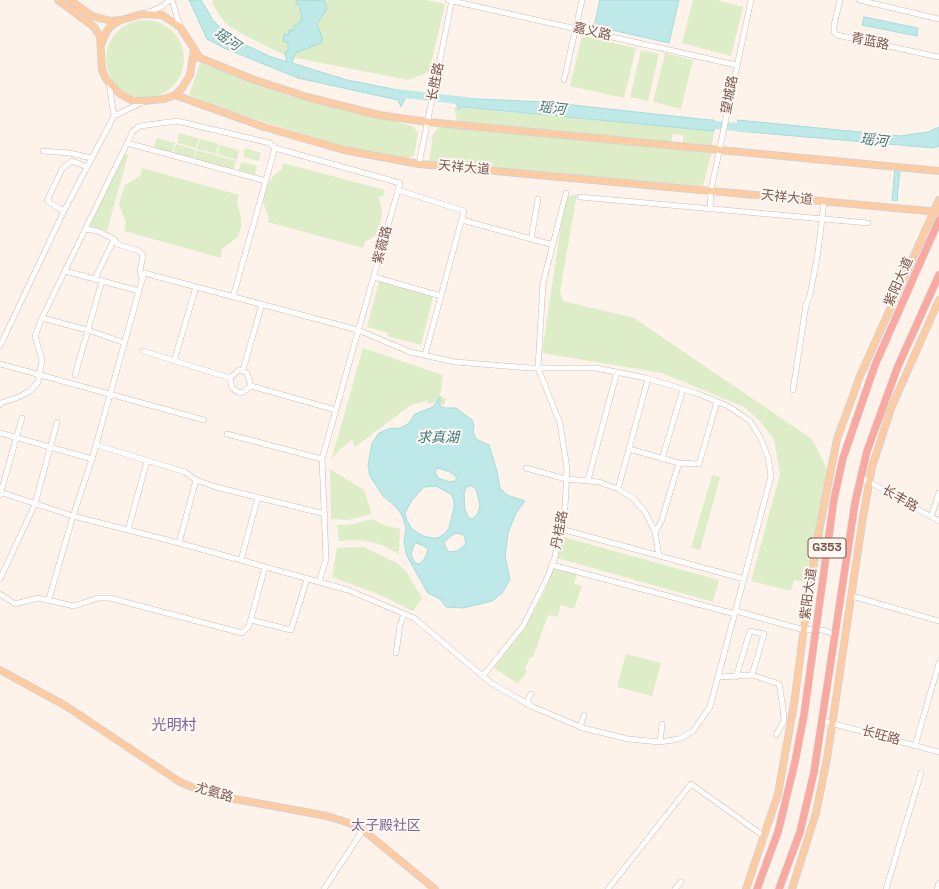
<!DOCTYPE html>
<html>
<head>
<meta charset="utf-8">
<style>
	body { margin:0 }
	canvas { display:block; background:#fef3eb }
</style>
</head>
<body>
<canvas width="939" height="889"></canvas>
<script>
const g = document.querySelector('canvas').getContext('2d');
g.lineJoin = 'round';
function paint(path, color) {
  g.fillStyle = color;
  g.fill(path, 'evenodd');
}
function shape(rows) {
  const path = new Path2D();
  for (const r of rows) {
    if (r.length === 3) {
      path.moveTo(r[0] + r[2], r[1]);
      path.arc(r[0], r[1], r[2], 0, 2 * Math.PI);
      continue;
    }
    path.moveTo(r[0], r[1]);
    for (let i = 2; i < r.length; i += 2) path.lineTo(r[i], r[i + 1]);
  }
  return path;
}
function trace(path, color, width, dash) {
  g.strokeStyle = color;
  g.lineWidth = width;
  g.lineCap = dash ? 'butt' : 'round';
  g.setLineDash(dash || []);
  g.stroke(path);
}
function label(font, color, halo, rows, align = 'center') {
  g.font = font + ' "Space Grotesk","Noto Sans SC",sans-serif';
  g.lineWidth = 4;
  g.setLineDash([]);
  g.textBaseline = 'middle';
  g.strokeStyle = halo;
  g.fillStyle = color;
  for (const [text, x, y, turn = 0] of rows) {
    g.save();
    g.translate(x, y);
    g.rotate((+turn || 0) * Math.PI / 180);
    g.textAlign = isNaN(turn) ? turn : align;
    if (halo) g.strokeText(text, 0, 0);
    g.fillText(text, 0, 0);
    g.restore();
  }
}
const green = shape([
	[213,0,427,0,445,4,429,72,408,80,286,56,242,34,225,23,212,3],
	[693,0,717,0,743,7,731,56,682,43],
	[145,59,39],
	[582,36,636,48,624,98,570,86],
	[641,50,659,54,648,101,630,97],
	[665,53,693,60,681,109,653,102],
	[200,63,290,96,413,126,418,133,414,156,409,158,342,146,223,109,189,95],
	[454,107,714,131,712,145,683,143,683,135,673,134,671,142,457,121],
	[440,126,712,151,703,186,429,162,433,134],
	[179,133,199,139,196,148,177,143],
	[157,138,175,143,172,154,154,148],
	[200,139,219,144,216,154,197,149],
	[176,144,196,150,193,159,173,154],
	[220,145,239,150,237,160,217,154],
	[245,148,261,153,259,161,243,157],
	[197,150,236,161,233,171,194,160],
	[123,154,128,155,107,231,90,226,93,214],
	[241,162,257,166,255,175,239,170],
	[283,163,385,190,383,196,379,196,382,211,381,221,375,236,365,242,363,248,268,222,269,218,263,202,265,189,273,176,282,169],
	[142,168,239,195,237,202,241,218,241,228,238,237,222,249,221,258,124,231,126,223,119,205,121,196,125,185,140,176],
	[577,194,560,291,563,301,634,318,812,439,831,477,817,576,814,585,794,580,791,591,751,581,780,474,774,439,758,419,744,407,662,373,542,353,565,198],
	[379,281,433,297,421,345,387,336,388,333,367,327],
	[363,348,443,375,440,396,446,399,444,405,435,402,429,404,427,401,411,405,355,447,352,440,339,450,331,461],
	[330,469,364,490,372,514,348,520,331,519],
	[712,475,720,477,700,550,691,548],
	[372,519,386,526,400,529,399,554,379,544,359,540,339,541,337,525,349,525],
	[563,537,719,580,713,602,557,558],
	[364,547,397,563,406,571,422,598,413,611,378,594,332,577,337,548],
	[553,568,577,574,574,584,582,586,574,609,561,605,557,617,548,615,533,657,530,657,525,670,527,671,518,684,494,668,529,620,544,593],
	[626,654,661,663,652,696,617,687]
]);
const water = shape([
	[189,0,201,0,213,20,229,37,269,56,287,62,285,52,288,50,288,43,283,41,284,34,288,35,289,30,293,31,294,26,301,21,302,15,300,12,300,5,296,4,297,0,325,1,327,9,317,24,322,38,321,43,295,53,292,63,347,80,408,92,401,107,398,100,298,78,224,48,207,39,189,0],
	[600,0,679,0,669,43,594,26,600,0],
	[864,17,918,28,917,36,862,25,864,17],
	[455,98,545,102,710,120,714,120,714,131,463,107,458,109,455,98],
	[738,120,900,136,928,132,939,127,939,146,934,148,737,131,738,120],
	[895,168,900,169,897,201,892,200,895,168],
	[440,397,440,406,445,408,456,408,472,420,474,426,473,432,476,439,489,445,497,471,500,488,507,495,525,501,516,513,508,533,505,556,510,579,503,592,492,601,463,608,446,607,440,599,428,593,425,588,407,556,404,543,406,528,402,515,395,506,383,496,370,476,368,466,372,443,379,433,388,429,400,428,408,424,415,414,433,407,440,397],
	[438,468,450,472,456,476,456,481,450,482,438,478,435,472,438,468],
	[436,486,451,494,454,500,454,508,449,528,445,533,438,538,432,538,423,536,412,529,407,521,405,513,412,500,424,487,436,486],
	[467,486,472,486,476,489,480,505,478,514,472,519,469,518,465,510,464,493,467,486],
	[455,533,464,535,466,544,457,551,449,552,446,548,444,542,455,533],
	[416,543,424,546,428,550,424,560,419,564,415,563,411,555,413,547,416,543]
]);
const river = shape([
	[396,93,466,101],
	[705,124,747,128]
]);
const minorTunnel = shape([
	[808,598,810,586]
]);
const minor = shape([
	[172,0,180,27],
	[448,0,736,65],
	[840,0,834,25,834,32,837,35,939,57],
	[859,0,939,19],
	[147,13,163,6,169,0],
	[564,80,582,0],
	[114,116,143,102],
	[127,143,266,181],
	[43,151,69,153,92,158],
	[419,164,452,0],
	[398,190,464,211,425,355],
	[580,197,868,223],
	[710,209,711,190,751,0],
	[64,211,47,201,62,169,72,161,87,167],
	[462,220,553,245],
	[86,229,97,231,114,239,95,279],
	[114,239,117,244,139,251,143,255,140,271,142,278],
	[531,239,538,199],
	[65,271,139,291],
	[144,273,358,330,410,352,455,362,530,368,596,368,646,378,696,393,728,406,750,421,760,437,768,457,771,476,710,707,693,731,679,739,660,742,628,739,583,728,533,707,491,683,414,618,348,590,179,543,73,516,92,459,144,273],
	[374,277,441,296],
	[233,297,275,148,400,183,322,459,326,559,319,582],
	[42,318,91,331,125,343],
	[0,346,64,211,114,116,109,83],
	[143,351,230,378],
	[174,361,196,287],
	[0,364,204,420],
	[239,370,247,373,251,386,242,393,238,392,232,388,230,378,239,370],
	[243,370,262,304],
	[75,375,102,281],
	[251,386,336,410],
	[793,390,806,305,810,295,818,252,824,202],
	[0,405,1,403,19,397,30,391,38,382,42,360,35,336,41,320,133,131,140,126,177,121,270,143,275,148],
	[0,433,92,459],
	[227,434,322,459],
	[96,445,185,472,196,480,216,487,325,514],
	[629,449,679,463,661,522,655,532],
	[662,459,683,389],
	[679,463,699,464,717,402],
	[526,468,566,479,599,482,618,489,633,498,645,512,655,532,659,556],
	[861,477,939,521],
	[588,480,617,372],
	[618,489,648,379],
	[0,492,73,516,49,599],
	[0,495,22,418],
	[931,517,939,493],
	[561,529,744,579],
	[128,530,147,461],
	[179,543,196,480],
	[241,560,258,497],
	[552,565,735,614],
	[0,579,35,504,57,422],
	[0,594,15,604,38,598,74,606,98,598,110,598,242,633,249,626,265,567],
	[852,596,939,621],
	[736,611,804,630,816,629,826,631,833,634,834,638],
	[251,620,291,630,307,579],
	[396,653,400,625,404,614],
	[483,676,523,626,548,576,555,557,565,507,567,469,560,423,538,368,543,283,566,193],
	[719,677,752,675,779,684,783,708,784,721,776,735],
	[736,677,750,631,764,634,752,675],
	[526,704,531,694],
	[823,721,939,752],
	[580,727,584,715],
	[660,742,662,724],
	[915,746,939,663],
	[324,889,363,830],
	[608,889,691,784,765,837],
	[675,889,681,882],
	[886,889,921,773],
	[937,889,939,883]
]);
const major = shape([
	[58,0,94,27,100,36,102,70,106,79,120,94,133,101,144,101,164,99,175,95,264,127,344,150,419,164,939,212],
	[70,0,92,16,111,21,121,20,142,14,162,15,180,27,200,58,252,79,307,97,379,115,428,122,939,171],
	[101,44,107,31,111,26,119,21],
	[175,95,182,88,190,75,194,50],
	[810,586,816,546,837,439,860,376,939,200],
	[0,670,66,706,180,782,201,791,224,797,327,816,349,823,363,830,435,889],
	[746,889,778,794,794,704,808,598],
	[792,889,816,813,827,759,863,517,872,467,892,406,939,300]
]);
const highway = shape([
	[757,889,778,832,795,762,804,715,834,499,843,458,875,365,939,220],
	[779,889,800,832,814,772,855,503,867,451,898,366,939,275]
]);
const shields = [
	[827,548,38]
];
const shieldNames = [
	["G353",827,548]
];
const streetNames = [
	["嘉义路",592,32,13],
	["青蓝路",870,42,12],
	["长胜路",436,82,-79],
	["望城路",730,95,-79],
	["天祥大道",464,168,5],
	["天祥大道",787,198,6],
	["紫薇路",383,245,-75],
	["紫阳大道",899,282,-66],
	["长丰路",900,499,30],
	["丹桂路",560,530,-79],
	["紫阳大道",809,594,-82],
	["长旺路",881,736,15],
	["尤氨路",214,793,16]
];
const waterNames = [
	["瑶河",227,40,35],
	["瑶河",552,109,6],
	["瑶河",874,141,6],
	["求真湖",438,438]
];
const neighbourhoodNames = [
	["太子殿社区",386,826]
];
const quarterNames = [
	["光明村",174,726]
];
paint(green, '#ddedc8');
paint(water, '#bee9e8');
trace(water, '#a3dcdb', 1);
trace(river, '#bee9e8', 8);
trace(minorTunnel, '#deccc3', 5, [5, 2.5]);
trace(minor, '#d2b9af', 6);
trace(major, '#dacfcd', 8);
trace(highway, '#dacfcd', 8);
trace(minor, '#fff', 5);
trace(major, '#fecca2', 6);
trace(highway, '#faa9a0', 7);
for (const [x, y, w] of shields) {
  const box = new Path2D();
  box.roundRect(x - w / 2, y - 10, w, 20, 3);
  g.fillStyle = '#fff8f3';
  g.fill(box);
  trace(box, '#7c554b', 1);
}
label('bold 12px', '#7c554b', null, shieldNames);
label('13px', '#7c554b', '#fff8f3', streetNames);
label('italic 14px', '#3a7979', '#fff8f3', waterNames);
label('14px', '#7d6497', '#fff8f3', neighbourhoodNames);
label('15px', '#7d6497', '#fff8f3', quarterNames);
</script>
</body>
</html>
